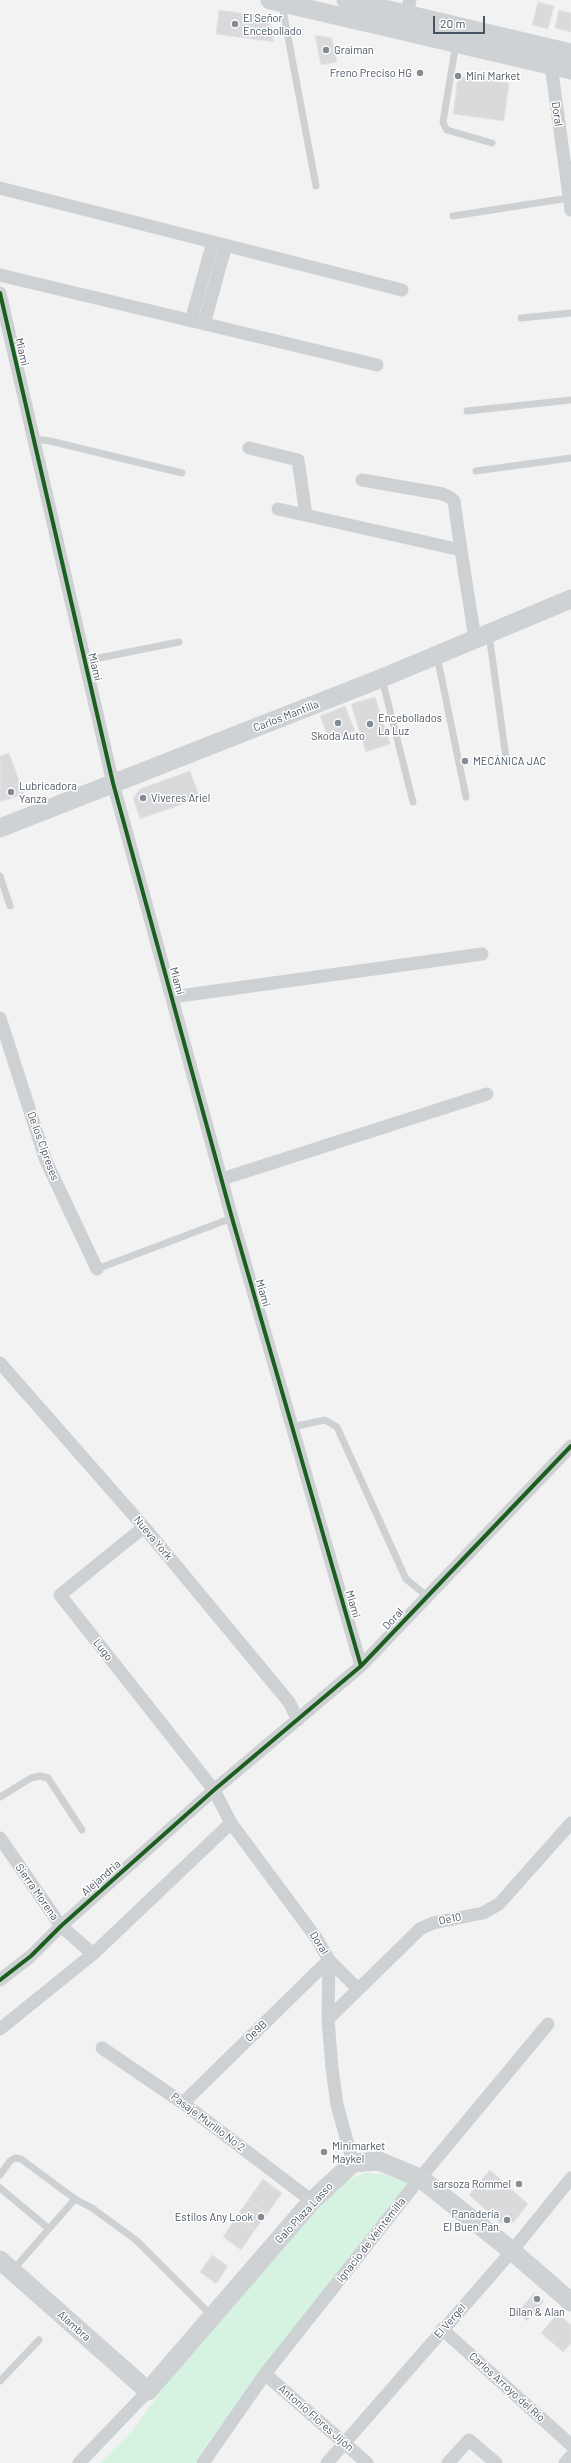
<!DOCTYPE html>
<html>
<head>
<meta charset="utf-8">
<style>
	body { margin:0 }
	#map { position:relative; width:571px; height:2463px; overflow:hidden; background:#f3f2f2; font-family:Barlow,sans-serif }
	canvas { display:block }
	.scale { position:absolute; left:433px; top:16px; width:52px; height:18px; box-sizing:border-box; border:2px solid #475461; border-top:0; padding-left:5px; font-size:12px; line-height:14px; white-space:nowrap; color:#475461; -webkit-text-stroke:3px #fff; paint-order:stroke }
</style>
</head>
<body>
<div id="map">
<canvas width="571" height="2463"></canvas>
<div class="scale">20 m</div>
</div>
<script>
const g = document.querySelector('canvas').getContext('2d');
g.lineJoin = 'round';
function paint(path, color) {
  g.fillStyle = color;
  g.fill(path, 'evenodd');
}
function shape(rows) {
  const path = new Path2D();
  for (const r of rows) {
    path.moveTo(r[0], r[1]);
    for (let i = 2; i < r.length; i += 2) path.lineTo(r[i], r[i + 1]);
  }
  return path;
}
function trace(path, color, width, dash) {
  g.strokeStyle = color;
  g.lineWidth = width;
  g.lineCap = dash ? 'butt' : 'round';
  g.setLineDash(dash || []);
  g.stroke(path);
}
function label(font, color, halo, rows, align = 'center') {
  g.font = font + ' Barlow,sans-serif';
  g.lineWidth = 3;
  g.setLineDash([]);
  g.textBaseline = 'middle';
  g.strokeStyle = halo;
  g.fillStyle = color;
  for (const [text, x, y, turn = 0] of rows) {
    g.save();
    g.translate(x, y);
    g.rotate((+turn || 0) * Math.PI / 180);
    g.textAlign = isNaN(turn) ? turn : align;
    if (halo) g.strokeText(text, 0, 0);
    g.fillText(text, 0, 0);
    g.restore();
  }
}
const green = shape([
	[365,2173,392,2175,413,2183,214,2435,195,2463,100,2463,131,2432,170,2379,310,2217,343,2182]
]);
const building = shape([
	[538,2,554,6,548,29,532,25,538,2],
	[219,10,255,15,251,39,216,34,219,10],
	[559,10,571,13,571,32,555,28,559,10],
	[255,15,269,17,274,42,251,39,255,15],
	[315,35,332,38,337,62,321,65,315,35],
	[458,76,509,83,504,121,453,114,458,76],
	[375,697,390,744,366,752,351,704,375,697],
	[345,706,355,731,330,741,320,716,345,706],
	[9,753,24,794,0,802,0,756,9,753],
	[190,771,200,798,140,819,133,798,140,789,190,771],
	[490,2170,528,2204,514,2222,500,2223,469,2195,490,2170],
	[263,2179,282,2193,267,2214,248,2200,263,2179],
	[248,2200,267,2214,255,2230,236,2217,248,2200],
	[236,2217,255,2230,241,2250,223,2237,236,2217],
	[212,2255,228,2266,216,2284,200,2272,212,2255],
	[534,2293,544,2301,527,2321,517,2313,534,2293],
	[558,2313,571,2325,571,2343,563,2352,541,2333,558,2313]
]);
const lane = shape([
	[282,5,316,186],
	[456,43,443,122,445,127,447,130,492,143],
	[453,216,569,198],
	[521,318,571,313],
	[467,411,571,400],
	[33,439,50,441,182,473],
	[476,471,571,458],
	[489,634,506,758],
	[437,656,466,797],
	[84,661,179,642],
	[382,679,413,802],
	[0,876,10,906],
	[97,1269,232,1218],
	[292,1427,325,1420,337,1427,406,1579,427,1596],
	[0,1797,31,1778,40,1776,48,1778,82,1830],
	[0,2175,10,2161,15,2158,21,2159,75,2199],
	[0,2188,48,2228],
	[13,2270,75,2199,92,2208,136,2240,212,2316],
	[0,2381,39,2340]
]);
const street = shape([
	[407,14,410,0],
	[551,65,571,210],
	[0,188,402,290],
	[0,275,377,365],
	[0,293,113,783,232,1218,361,1666],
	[191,321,213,242],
	[204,324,226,245],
	[249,448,298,460,306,515],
	[362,480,443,494,451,498,454,501,461,550],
	[278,509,461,550,475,639],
	[172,997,482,954],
	[0,1018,46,1161,97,1269],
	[222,1179,487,1094],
	[0,1363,144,1527,289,1702,298,1720],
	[144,1527,60,1595,214,1790,231,1823,317,1939,329,1960,328,2019,332,2068,337,2105,353,2163],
	[0,1838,61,1926,93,1954],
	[0,1980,31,1956,61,1926,214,1790,361,1666,571,1446],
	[328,2019,420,1929,433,1923,483,1913,499,1904,571,1823],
	[0,2029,93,1954,231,1823],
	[102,2048,183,2103,312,2201],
	[183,2103,329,1960,358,1989],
	[442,2329,571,2445],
	[265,2374,367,2463],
	[79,2463,148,2391],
	[203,2463,265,2374,420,2178,548,2024],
	[327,2463,512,2251,571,2178],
	[448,2463,469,2440,496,2463],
	[565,2463,571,2456]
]);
const secondary = shape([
	[270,0,571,70],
	[346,0,571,53],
	[0,828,382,678,571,599],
	[0,2260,148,2391,312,2201,353,2163,379,2161,420,2178,512,2251,571,2302]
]);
const cycleway = shape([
	[0,293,113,783,232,1218,361,1666],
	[0,1980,31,1956,61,1926,214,1790,361,1666,571,1446]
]);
const markers = [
	[235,24,4,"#838b94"],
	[326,50,4,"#838b94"],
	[420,73,4,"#838b94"],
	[458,76,4,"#838b94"],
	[338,723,4,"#838b94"],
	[370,724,4,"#838b94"],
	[465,761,4,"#838b94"],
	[11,792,4,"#838b94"],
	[143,798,4,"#838b94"],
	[324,2152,4,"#838b94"],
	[519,2184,4,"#838b94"],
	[261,2217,4,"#838b94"],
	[507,2220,4,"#838b94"],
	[537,2299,4,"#838b94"]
];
const poiNames = [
	["El Señor",243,18],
	["Encebollado",243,31],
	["Graiman",334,50],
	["Freno Preciso HG",412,73,"right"],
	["Mini Market",466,76],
	["Encebollados",378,718],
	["La Luz",378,731],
	["Skoda Auto",338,736,"center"],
	["MECÁNICA JAC",473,761],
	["Lubricadora",19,786],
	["Yanza",19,799],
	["Viveres Ariel",151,798],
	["Minimarket",332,2146],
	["Maykel",332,2159],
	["sarsoza Rommel",511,2184,"right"],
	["Panadería",499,2214,"right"],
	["El Buen Pan",499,2227,"right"],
	["Estilos Any Look",253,2217,"right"],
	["Dilan & Alan",537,2312,"center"]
];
const streetNames = [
	["Doral",557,114,82],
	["Miami",22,352,77],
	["Miami",95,667,77],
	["Carlos Mantilla",286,716,-21],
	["Miami",177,981,75],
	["De los Cipreses",43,1146,70],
	["Miami",263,1293,74],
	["Nueva York",153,1538,50],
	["Miami",353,1604,74],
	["Doral",393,1619,-47],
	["Lugo",103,1650,52],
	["Alejandria",101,1878,-41],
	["Sierra Morena",37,1892,55],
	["Oe10",450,1919,-11],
	["Doral",319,1943,58],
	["Oe9B",256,2031,-44],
	["Pasaje Murillo No 2",208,2122,37],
	["Galo Plaza Lasso",304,2213,-47],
	["Ignacio de Veintemilla",371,2240,-52],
	["El Vergel",450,2321,-49],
	["Alambra",74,2326,41],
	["Carlos Arroyo del Río",507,2387,42],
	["Antonio Flores Jijón",316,2418,41]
];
paint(green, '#d6f3e2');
paint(building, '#dadadd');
trace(building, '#e4e4e5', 1);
trace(lane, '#ced1d3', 7);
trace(street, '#ced1d3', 13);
trace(secondary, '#cfd2d5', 19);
trace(cycleway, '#1b5e20', 4);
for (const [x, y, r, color] of markers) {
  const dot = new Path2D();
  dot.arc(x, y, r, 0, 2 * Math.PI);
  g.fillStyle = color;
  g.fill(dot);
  trace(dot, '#fff', 1.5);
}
label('11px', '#475461', '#fff', poiNames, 'left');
label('11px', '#475461', '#fff', streetNames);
</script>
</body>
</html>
